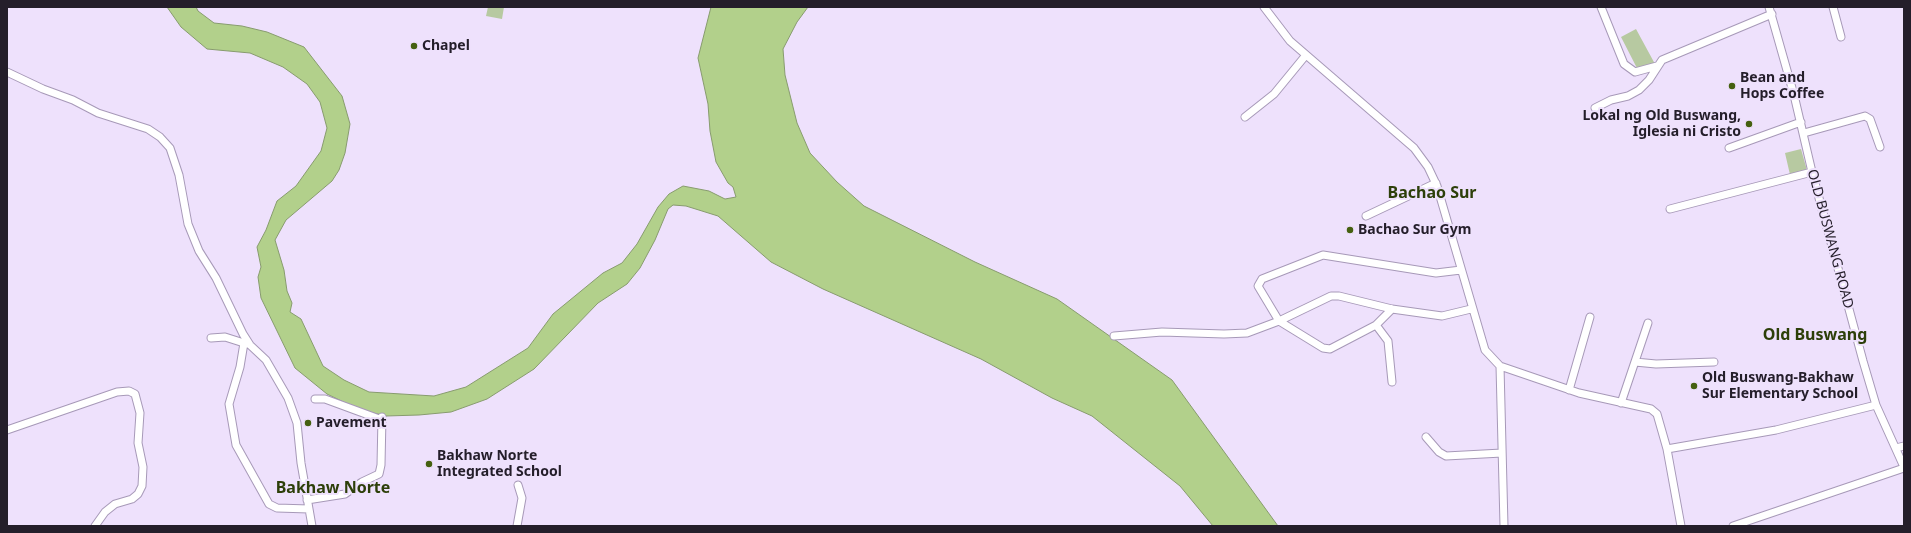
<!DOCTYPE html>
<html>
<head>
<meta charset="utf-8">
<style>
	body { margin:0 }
	#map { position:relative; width:1911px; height:533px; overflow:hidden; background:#eee1fc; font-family:"Noto Sans",sans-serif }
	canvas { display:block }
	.frame { position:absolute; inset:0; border:8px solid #241e2a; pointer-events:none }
</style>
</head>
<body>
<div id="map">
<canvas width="1911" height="533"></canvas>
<div class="frame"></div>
</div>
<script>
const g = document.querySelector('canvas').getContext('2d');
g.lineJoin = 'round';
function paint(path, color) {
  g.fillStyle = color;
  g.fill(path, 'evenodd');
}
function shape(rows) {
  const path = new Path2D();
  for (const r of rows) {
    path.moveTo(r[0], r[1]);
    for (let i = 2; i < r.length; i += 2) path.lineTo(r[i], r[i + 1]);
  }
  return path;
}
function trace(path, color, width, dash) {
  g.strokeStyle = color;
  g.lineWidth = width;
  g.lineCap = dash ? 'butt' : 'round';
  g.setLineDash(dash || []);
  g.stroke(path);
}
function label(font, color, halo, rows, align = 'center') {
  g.font = font + ' "Noto Sans",sans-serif';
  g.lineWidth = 4;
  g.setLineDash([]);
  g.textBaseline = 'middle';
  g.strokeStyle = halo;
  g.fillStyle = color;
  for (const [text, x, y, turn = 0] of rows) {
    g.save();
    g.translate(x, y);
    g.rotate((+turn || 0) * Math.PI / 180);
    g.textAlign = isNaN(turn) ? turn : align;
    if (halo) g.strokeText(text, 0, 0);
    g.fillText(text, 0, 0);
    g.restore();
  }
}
const green = shape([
	[488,7,504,7,502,19,486,16],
	[1636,29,1655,64,1639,72,1621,37],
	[1801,149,1808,174,1791,179,1785,153]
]);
const water = shape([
	[167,7,196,7,198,11,214,23,242,26,267,32,304,47,342,96,350,124,345,153,339,170,332,181,286,220,275,240,284,270,287,291,292,303,290,312,301,319,323,366,344,380,369,392,434,396,466,387,528,348,553,314,603,273,622,263,637,244,658,207,669,194,683,186,709,191,725,199,736,197,733,187,728,183,716,162,710,131,708,104,698,58,711,7,808,7,797,22,783,49,785,75,797,123,810,153,837,182,864,206,975,262,1057,299,1172,380,1278,526,1213,526,1180,486,1092,416,1052,398,981,359,823,289,771,262,718,216,686,206,673,205,668,209,655,240,640,268,627,284,598,303,534,369,487,399,451,412,419,415,386,416,360,410,327,394,295,368,261,298,258,277,261,267,257,247,266,230,277,201,296,186,321,151,327,128,320,102,307,84,283,67,250,53,207,49,181,27,167,7]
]);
const minor = shape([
	[1264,7,1290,41,1414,148,1428,167,1437,186,1485,350,1500,366,1579,393,1651,409,1657,414,1667,449,1681,526],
	[1601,7,1624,64,1635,72,1657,66],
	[1769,7,1794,95,1812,172,1863,361,1876,405,1904,467],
	[1833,7,1841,37],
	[7,72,43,89,73,100,98,113,148,129,160,137,170,148,179,175,188,224,199,251,216,278,243,334,250,345,266,360,288,398,297,423,301,463,312,526],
	[1595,108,1611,100,1628,96,1639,90,1649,80,1662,60,1772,14],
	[1245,117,1274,94,1306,55],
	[1804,133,1865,116,1870,119,1880,147],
	[1729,148,1801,122],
	[1670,209,1812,172],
	[1366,216,1436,183],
	[1392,309,1376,325,1330,349,1323,348,1279,321,1258,286,1262,279,1323,255,1436,273,1461,270],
	[1376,325,1388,341,1392,382],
	[1114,336,1162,332,1224,334,1247,333,1279,321,1331,296,1339,296,1392,309,1442,316,1471,309],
	[211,338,225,337,247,344],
	[244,343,240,367,229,404,236,445,269,504,277,508,309,509],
	[1635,362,1656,364,1714,362],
	[1500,366,1504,526],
	[1569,390,1590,317],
	[315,399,325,399,382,420],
	[1621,403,1648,323],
	[7,430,117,392,129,391,135,394,140,413,138,443,143,467,142,486,138,494,132,499,115,504,105,512,95,526],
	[1426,437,1439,452,1446,456,1502,453],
	[1896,448,1904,446],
	[1667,449,1776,430,1876,405],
	[307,500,345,494,362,482,379,474,381,465,382,417],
	[517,526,522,498,518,485],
	[1733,526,1904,468]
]);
const markers = [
	[414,46,4,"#456010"],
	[1732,86,4,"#456010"],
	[1749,124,4,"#456010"],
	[1350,230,4,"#456010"],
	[1694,386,4,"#456010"],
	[308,423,4,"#456010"],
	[429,464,4,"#456010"]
];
const poiNames = [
	["Chapel",422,46],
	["Bean and",1740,78],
	["Hops Coffee",1740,94],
	["Lokal ng Old Buswang,",1741,116,"right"],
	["Iglesia ni Cristo",1741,132,"right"],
	["Bachao Sur Gym",1358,230],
	["Old Buswang-Bakhaw",1702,378],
	["Sur Elementary School",1702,394],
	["Pavement",316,423],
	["Bakhaw Norte",437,456],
	["Integrated School",437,472]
];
const streetNames = [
	["OLD BUSWANG ROAD",1830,239,75]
];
const quarterNames = [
	["Bachao Sur",1432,193],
	["Old Buswang",1815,335],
	["Bakhaw Norte",333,488]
];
paint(green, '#b7c9a1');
paint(water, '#b2d08b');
trace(water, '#879b6e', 1);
trace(minor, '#a799b8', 9);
trace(minor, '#fff', 7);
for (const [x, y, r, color] of markers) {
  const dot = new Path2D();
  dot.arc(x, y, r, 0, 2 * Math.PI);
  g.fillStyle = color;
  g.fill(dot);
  trace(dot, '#eee1fc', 1.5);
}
label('bold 14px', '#241e2a', '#eee1fc', poiNames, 'left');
label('14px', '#241e2a', '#eee1fc', streetNames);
label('bold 16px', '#2d3f09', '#eee1fc', quarterNames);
</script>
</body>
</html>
